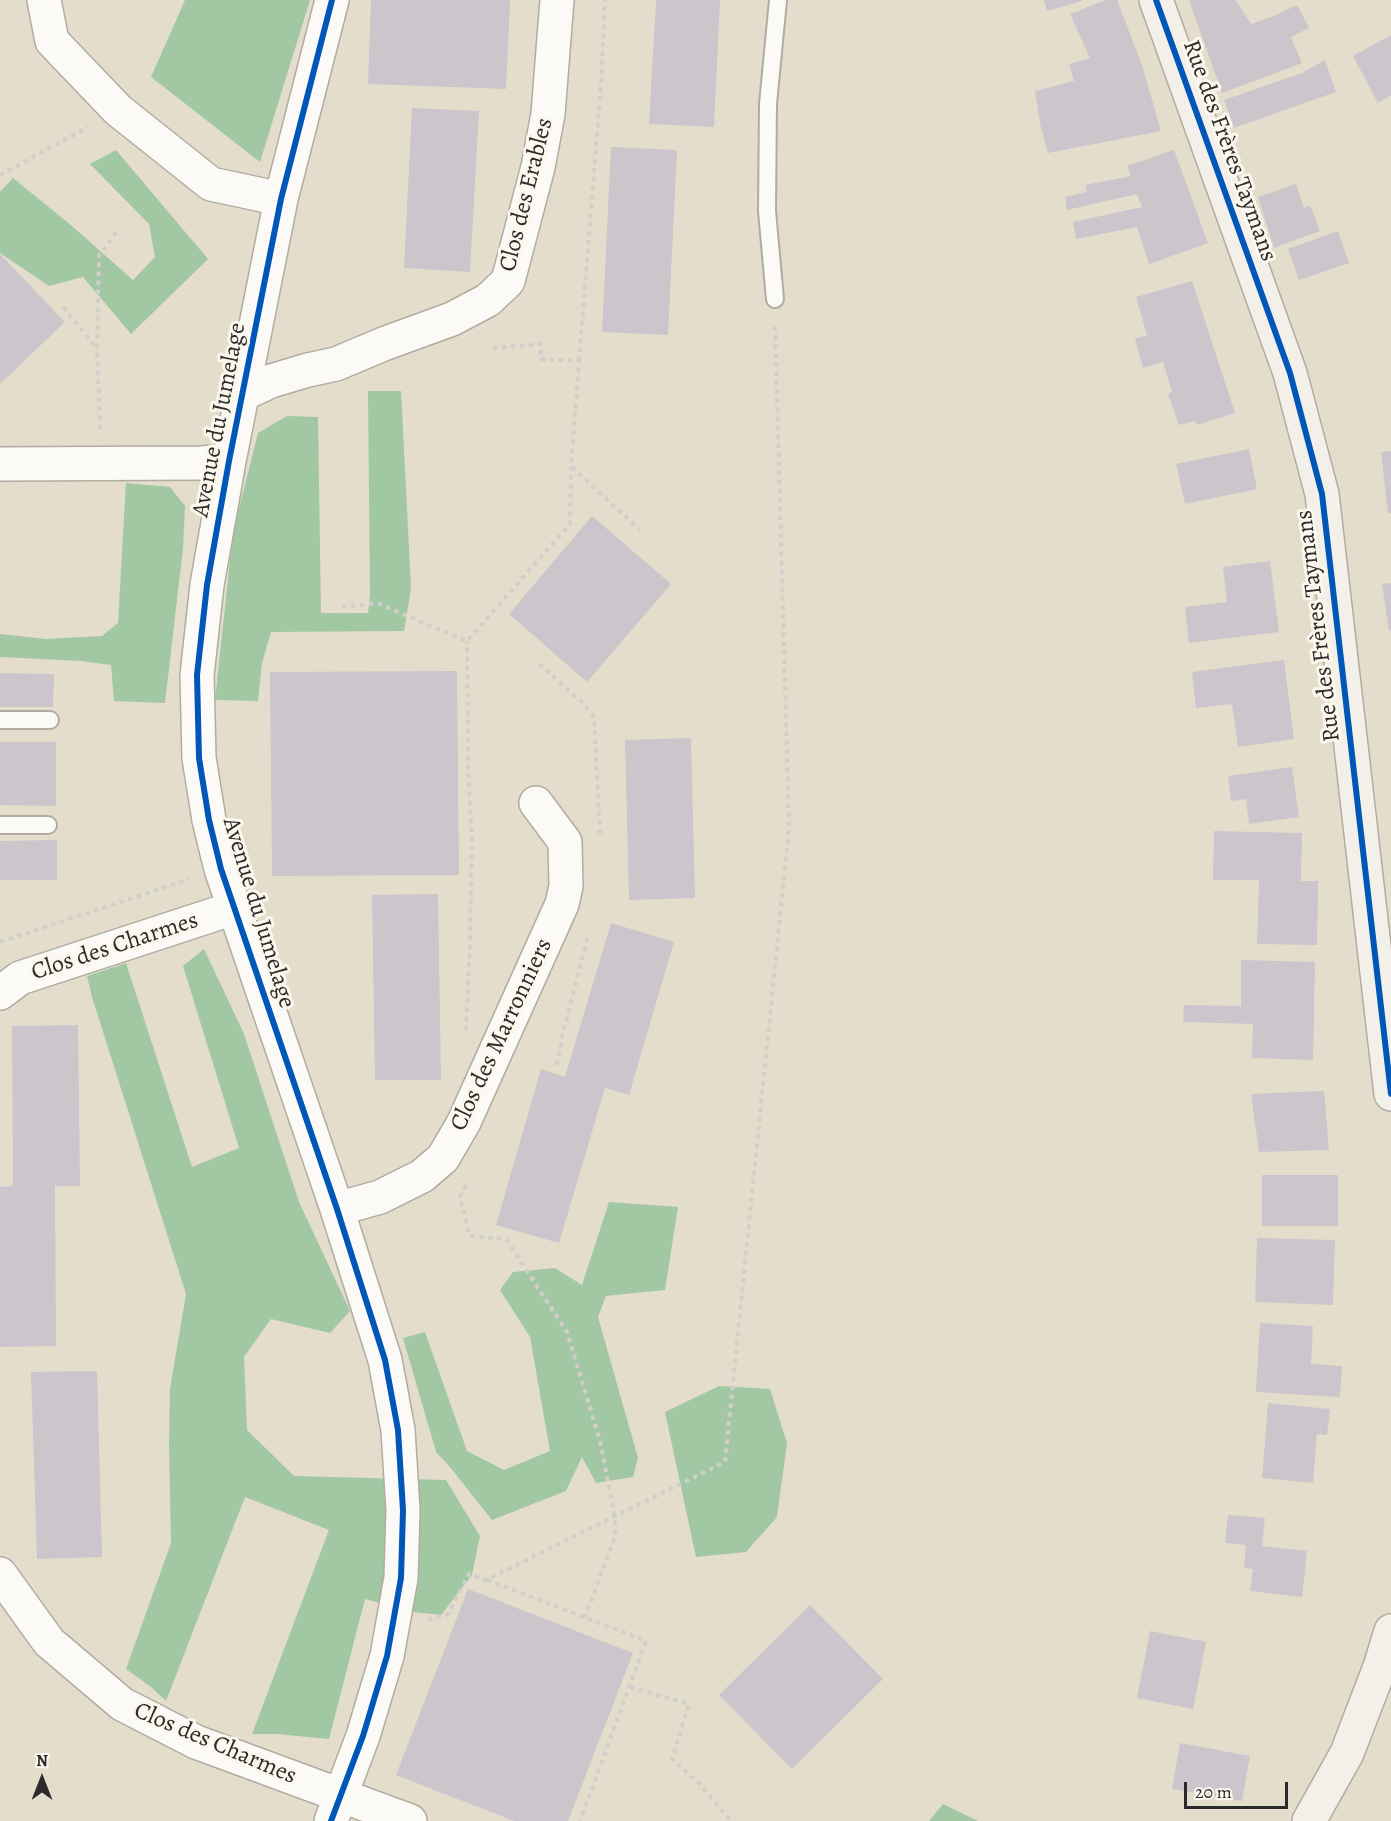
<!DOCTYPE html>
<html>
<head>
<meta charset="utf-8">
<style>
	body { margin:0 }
	#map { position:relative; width:1391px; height:1821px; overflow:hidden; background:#e4ddcc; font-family:Alegreya,serif }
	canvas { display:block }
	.north { position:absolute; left:12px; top:1749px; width:60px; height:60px; -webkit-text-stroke:4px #fbf7ec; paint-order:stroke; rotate:0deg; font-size:16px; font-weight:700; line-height:24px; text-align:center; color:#2b2b2b }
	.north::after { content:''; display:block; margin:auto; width:21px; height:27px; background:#2b2b2b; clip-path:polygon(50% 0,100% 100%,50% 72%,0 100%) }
	.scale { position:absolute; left:1184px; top:1782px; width:104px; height:27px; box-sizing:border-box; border:3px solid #2b2b2b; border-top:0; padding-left:8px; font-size:18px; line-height:21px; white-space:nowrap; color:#2b2b2b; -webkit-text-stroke:4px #fbf7ec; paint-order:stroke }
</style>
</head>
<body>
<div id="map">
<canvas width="1391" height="1821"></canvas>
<div class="north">N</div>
<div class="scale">20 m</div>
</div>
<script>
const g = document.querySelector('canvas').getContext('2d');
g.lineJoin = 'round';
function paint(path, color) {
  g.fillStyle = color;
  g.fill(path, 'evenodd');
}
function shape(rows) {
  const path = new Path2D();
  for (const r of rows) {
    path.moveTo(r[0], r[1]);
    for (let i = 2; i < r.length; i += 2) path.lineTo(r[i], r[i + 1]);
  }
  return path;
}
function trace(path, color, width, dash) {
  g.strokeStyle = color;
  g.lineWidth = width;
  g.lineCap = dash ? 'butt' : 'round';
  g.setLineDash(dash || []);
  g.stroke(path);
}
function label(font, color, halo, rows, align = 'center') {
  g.font = font + ' Alegreya,serif';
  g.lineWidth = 6;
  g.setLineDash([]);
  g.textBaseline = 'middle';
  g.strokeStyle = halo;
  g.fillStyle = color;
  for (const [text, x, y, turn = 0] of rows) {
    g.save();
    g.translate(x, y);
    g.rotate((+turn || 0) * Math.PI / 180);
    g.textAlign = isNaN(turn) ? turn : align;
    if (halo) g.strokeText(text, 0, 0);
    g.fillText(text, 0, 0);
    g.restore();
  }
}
const forest = shape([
	[185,0,310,0,260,162,151,77],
	[116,150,208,259,131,334,83,277,49,286,0,253,0,192,13,178,72,226,133,280,155,257,149,224,90,164],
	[368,391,401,391,411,588,404,631,271,632,262,663,258,701,215,700,233,532,258,433,287,416,318,417,321,613,368,613,370,594],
	[126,483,170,487,185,506,183,548,165,703,114,701,111,665,82,661,0,657,0,634,46,639,102,636,118,623],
	[204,949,244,1034,299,1202,350,1311,330,1333,271,1319,244,1357,247,1430,294,1476,446,1480,480,1536,472,1575,441,1615,413,1612,365,1599,329,1739,277,1734,252,1734,329,1530,245,1497,166,1701,151,1687,126,1669,171,1543,169,1445,170,1389,186,1294,92,997,87,976,126,963,192,1167,239,1148,183,966],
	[609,1202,678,1207,665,1290,606,1296,598,1317,638,1458,633,1477,596,1483,582,1457,566,1491,492,1520,450,1467,436,1452,403,1338,425,1332,467,1451,504,1470,550,1451,530,1337,500,1290,513,1272,555,1268,582,1285],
	[719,1386,770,1389,787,1443,777,1517,746,1552,696,1557,665,1412],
	[943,1804,978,1821,929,1821]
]);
const building = shape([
	[371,0,510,0,506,89,368,84],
	[656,0,720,0,714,127,649,124],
	[1044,0,1082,0,1082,1,1047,11],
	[1106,0,1117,0,1142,65,1161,131,1048,153,1040,124,1035,91,1074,81,1069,64,1090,58,1070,14],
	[1189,0,1236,0,1251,24,1276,15,1297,5,1309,28,1291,37,1302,63,1222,93],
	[1391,35,1391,95,1378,103,1353,56],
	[1325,60,1336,92,1234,128,1224,100,1302,73],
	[412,108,479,111,470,272,404,268],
	[611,147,677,150,668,335,602,332],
	[1174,150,1208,243,1149,264,1137,227,1076,239,1073,222,1142,207,1137,194,1067,210,1065,197,1087,192,1085,185,1131,176,1127,166],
	[1296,184,1304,208,1310,205,1320,231,1274,248,1258,197],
	[1338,231,1349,263,1299,280,1288,249],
	[0,254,65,322,0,384],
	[1192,281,1235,413,1197,425,1195,421,1179,425,1168,394,1172,392,1163,362,1143,368,1135,339,1147,335,1136,297],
	[1249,449,1257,489,1185,504,1176,464],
	[1391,451,1391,513,1388,513,1381,452],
	[592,516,671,584,587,682,509,614],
	[1270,561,1279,632,1189,643,1185,607,1227,602,1223,567],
	[1391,583,1391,630,1389,631,1382,584],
	[1284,660,1294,739,1238,747,1232,704,1196,708,1192,672],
	[457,671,459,875,272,876,270,672],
	[0,673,54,674,53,707,0,707],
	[691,738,695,898,629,900,625,740],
	[0,742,56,742,56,806,0,805],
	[1292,767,1299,817,1249,824,1246,799,1231,801,1228,776],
	[1214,831,1302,833,1301,881,1318,881,1317,945,1257,944,1259,880,1213,880],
	[57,840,57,880,0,880,0,841],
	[438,894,441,1080,375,1080,372,895],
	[611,923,674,942,629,1095,605,1088,559,1243,496,1225,541,1069,565,1077],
	[1241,960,1315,962,1313,1060,1252,1058,1253,1024,1183,1022,1184,1005,1241,1006],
	[78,1025,80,1186,55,1186,56,1346,0,1347,0,1187,13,1186,12,1026],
	[1324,1091,1329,1150,1259,1152,1251,1094],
	[1262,1175,1338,1175,1338,1226,1262,1226],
	[1257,1238,1335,1240,1333,1305,1255,1302],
	[1260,1323,1313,1326,1311,1364,1342,1366,1340,1397,1256,1392],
	[97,1371,102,1557,37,1559,31,1372],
	[1268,1403,1330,1409,1327,1435,1317,1434,1313,1483,1262,1478],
	[1228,1515,1265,1518,1262,1546,1307,1551,1302,1597,1250,1591,1253,1569,1244,1568,1246,1545,1225,1543],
	[468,1589,633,1653,568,1821,514,1821,396,1775],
	[810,1605,883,1679,792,1769,719,1695],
	[1150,1631,1206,1642,1193,1709,1137,1698],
	[1180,1743,1250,1756,1242,1801,1172,1789]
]);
const path = shape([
	[0,175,88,127],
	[63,307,96,347],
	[579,361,601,85,605,0],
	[100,429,97,347,99,256,118,230],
	[572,467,640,530],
	[342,607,377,603,467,641,570,524,571,467,579,361,541,359,541,344,492,348],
	[539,664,583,703,594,717,600,834],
	[0,942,190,879],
	[466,1030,470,944,472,837,468,768,467,641],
	[557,1065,562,1037,588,935],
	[466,1185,460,1197,470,1236,506,1239,567,1332,600,1441,615,1517,615,1537,585,1617],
	[487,1580,646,1641,580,1821],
	[428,1620,448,1614,469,1574,486,1580,725,1462,789,827,775,324],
	[630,1687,689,1704,672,1759,699,1783,731,1821]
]);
const lane = shape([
	[775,299,767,211,768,104,778,0],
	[0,720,50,720],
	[0,825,48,825]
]);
const street = shape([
	[44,0,52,41,118,110,211,184,281,199],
	[243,394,271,381,308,370,336,364,386,343,452,319,488,300,508,281,538,167,548,114,557,0],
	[0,464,201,463,229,461],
	[0,993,20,978,234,908],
	[337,1209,380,1197,422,1176,443,1158,464,1122,562,904,566,886,565,842,536,803],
	[0,1574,49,1642,122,1704,196,1742,410,1821],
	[331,1821,363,1736,387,1656,401,1578,403,1510,398,1430,385,1360,337,1209,221,869,209,820,199,758,197,675,207,585,229,461,281,199,332,0]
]);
const secondary = shape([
	[1156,0,1290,373,1322,494,1391,1094],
	[1309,1821,1347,1753,1380,1667,1391,1631]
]);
const cycleway = shape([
	[1156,0,1290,373,1322,494,1391,1094],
	[331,1821,363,1736,387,1656,401,1578,403,1510,398,1430,385,1360,337,1209,221,869,209,820,199,758,197,675,207,585,229,461,281,199,332,0]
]);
const streetNames = [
	["Rue des Frères Taymans",1229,151,70],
	["Clos des Erables",527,195,-76],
	["Avenue du Jumelage",220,420,-79],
	["Rue des Frères Taymans",1319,626,-97],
	["Avenue du Jumelage",258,913,73],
	["Clos des Charmes",115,947,-18],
	["Clos des Marronniers",502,1035,-65],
	["Clos des Charmes",215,1744,23]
];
paint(forest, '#a1c8a2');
paint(building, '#cbc6cb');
trace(lane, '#b0aca1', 20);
trace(street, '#b0aca1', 36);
trace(secondary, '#b0aca1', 36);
trace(path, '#d1cfcb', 4, [4.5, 4.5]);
trace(lane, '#fbfaf7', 16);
trace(street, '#fbfaf7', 33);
trace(secondary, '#f2f0e9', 33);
trace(cycleway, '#0057b8', 6);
label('24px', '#2b2b2b', '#fbf7ec', streetNames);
</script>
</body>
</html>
